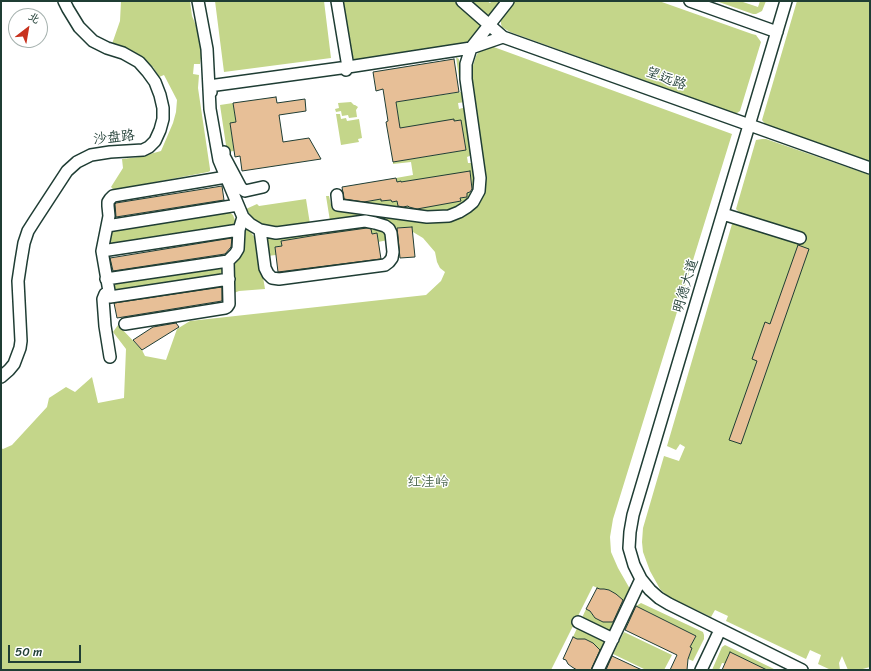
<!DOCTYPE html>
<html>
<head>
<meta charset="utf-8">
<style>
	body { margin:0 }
	#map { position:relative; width:871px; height:671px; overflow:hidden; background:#fff; font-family:Sriracha,"LXGW WenKai TC",sans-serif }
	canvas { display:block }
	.frame { position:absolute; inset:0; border:2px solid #1f3d34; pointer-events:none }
	.north { position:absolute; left:8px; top:8px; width:40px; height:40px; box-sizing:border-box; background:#fff; border:1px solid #a5b1ae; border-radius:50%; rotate:31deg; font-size:11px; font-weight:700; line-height:16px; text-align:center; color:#1f3d34 }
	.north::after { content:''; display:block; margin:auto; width:14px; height:18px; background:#c8321e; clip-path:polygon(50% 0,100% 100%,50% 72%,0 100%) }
	.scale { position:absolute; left:8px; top:645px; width:73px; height:18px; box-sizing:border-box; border:2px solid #1f3d34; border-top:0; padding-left:5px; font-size:12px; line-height:14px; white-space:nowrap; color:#1f3d34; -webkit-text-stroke:3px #fff; paint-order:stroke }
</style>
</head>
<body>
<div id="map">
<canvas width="871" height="671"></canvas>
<div class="frame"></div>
<div class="north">北</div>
<div class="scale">50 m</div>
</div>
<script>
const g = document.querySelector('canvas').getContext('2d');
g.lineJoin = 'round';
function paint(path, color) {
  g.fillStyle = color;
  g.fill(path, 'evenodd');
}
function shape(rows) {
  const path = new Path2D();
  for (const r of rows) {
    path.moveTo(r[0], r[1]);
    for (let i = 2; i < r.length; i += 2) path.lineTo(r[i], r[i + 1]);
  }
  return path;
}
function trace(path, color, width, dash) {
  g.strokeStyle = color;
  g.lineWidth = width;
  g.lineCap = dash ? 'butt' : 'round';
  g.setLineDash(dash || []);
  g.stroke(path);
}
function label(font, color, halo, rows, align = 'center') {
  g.font = font + ' Sriracha,"LXGW WenKai TC",sans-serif';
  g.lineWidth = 3;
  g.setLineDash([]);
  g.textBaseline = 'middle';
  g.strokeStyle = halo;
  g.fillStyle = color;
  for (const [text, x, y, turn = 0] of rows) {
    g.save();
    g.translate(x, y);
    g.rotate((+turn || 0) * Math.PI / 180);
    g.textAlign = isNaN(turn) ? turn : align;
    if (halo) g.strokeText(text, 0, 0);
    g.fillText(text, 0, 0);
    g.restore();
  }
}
const green = shape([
	[121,1,190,1,192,16,203,42,200,64,194,64,193,74,199,75,198,88,210,169,210,171,208,172,114,190,111,187,123,168,122,159,139,157,161,151,173,123,176,112,177,100,164,75,159,77,153,67,140,56,112,44,120,21],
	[215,1,324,1,331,58,224,72],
	[343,1,454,1,478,23,480,24,480,29,468,44,357,61,354,59,352,55],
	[471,1,487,1,490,3,492,1,503,1,491,15,486,14],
	[515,1,659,1,752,34,756,35,761,42,740,111,737,113,734,113,510,32,502,27,501,24,501,21,502,17],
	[716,1,740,1,758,7,760,1,766,1,762,11,756,14,753,14],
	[797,1,870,1,870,164,766,125,762,120],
	[491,46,732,134,613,519,610,537,611,552,618,568,630,589,626,602,622,600,616,594,609,590,604,589,600,589,593,586,551,670,1,670,1,448,3,449,12,445,47,407,49,398,66,387,75,392,92,377,98,403,124,398,126,349,113,332,118,325,142,350,145,356,166,360,177,329,190,321,426,295,441,281,445,272,440,268,437,262,435,252,423,238,413,232,412,227,397,228,376,219,330,221,326,196,329,196,332,209,411,221,424,222,443,223,456,220,467,214,474,207,480,199,471,72,476,56,479,51,484,48],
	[456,57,459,59,465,102,458,103,459,109,466,107,472,155,467,157,468,163,473,163,477,182,471,198,456,208,447,211,427,212,351,204,381,199,381,201,391,200,397,201,399,207,408,206,409,210,461,201,460,198,467,197,467,193,473,192,470,172,401,182,401,181,397,182,396,178,413,175,411,162,393,164,393,162,466,150,461,121,454,121,454,120,400,128,396,102,461,92],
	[351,102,354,105,355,105,358,107,356,110,357,117,349,118,348,115,342,116,341,111,336,112,335,109,339,108,338,103],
	[233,103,236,122,230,123,234,151,227,152,220,105],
	[336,114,340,114,341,119,346,118,347,121,359,119,362,138,358,139,359,142,341,145],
	[762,139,766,139,870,175,870,667,859,670,848,670,842,656,839,663,840,670,831,670,818,664,821,655,810,650,806,659,726,621,728,616,715,610,711,617,667,596,660,589,650,571,643,552,642,542,643,528,664,456,679,461,685,447,680,444,676,450,667,446,732,224,741,224,743,216,736,209,756,140],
	[306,199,310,224,280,228,273,228,261,225,255,221,246,209,257,204,259,206],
	[228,211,233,215,236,223,234,226,111,245,109,241,110,233,114,230],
	[368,225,377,228,385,233,388,240,378,242,377,233,372,234,370,228,327,234,326,231],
	[247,229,250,231,257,241,265,289,239,291,234,293,232,295,232,265,244,230],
	[317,232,317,235,281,241,282,246,275,247,276,255,267,256,265,239],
	[222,267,223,271,220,276,115,291,112,288,111,282],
	[641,603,703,632,704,635,704,639,693,661,688,659,692,649,690,647,696,636,636,606],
	[586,609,590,611,595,618,603,622,612,622,616,623,610,632,581,620],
	[578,626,603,638,606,642,602,651,599,649,593,643,585,639,577,639,573,637],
	[624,632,672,655,664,670,646,670,613,654],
	[725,645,776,670,767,670,722,663,719,670,712,670,722,647]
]);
const building = shape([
	[454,59,459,92,396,102,400,128,454,119,454,121,461,120,466,150,393,162,386,122,388,121,383,89,376,91,373,72,454,59],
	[276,97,277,103,305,99,306,111,279,115,283,142,309,138,321,159,242,171,240,156,235,157,230,123,236,122,233,103,276,97],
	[470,171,472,189,470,192,467,193,467,197,460,198,461,201,417,209,409,207,408,206,403,207,398,206,397,201,392,202,391,200,381,201,381,199,364,202,344,199,342,187,396,178,397,182,401,181,401,182,470,171],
	[222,186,224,200,116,217,115,204,116,203,222,186],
	[412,227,415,257,400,258,397,228,412,227],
	[367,228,371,229,372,234,377,233,381,259,278,272,275,247,282,246,281,241,317,235,367,228],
	[232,238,231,247,225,254,113,271,110,258,232,238],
	[798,245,809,249,741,444,729,440,757,361,752,359,765,322,770,324,798,245],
	[222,287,222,301,117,318,114,303,222,287],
	[176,323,179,327,142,350,133,340,153,327,176,323],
	[597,588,600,589,604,589,609,590,616,594,623,600,613,622,603,622,595,618,590,611,586,609,597,588],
	[636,606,696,636,690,647,692,648,688,659,687,670,670,670,677,655,625,630,636,606],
	[573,637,577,639,585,639,593,643,600,650,591,670,577,670,572,667,568,664,566,660,563,659,573,637],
	[730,652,767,670,722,670,730,652],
	[612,656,642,670,606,670,612,656]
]);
const minor = shape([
	[198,1,207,49,210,109,219,160,243,217,250,224,260,230,276,233,365,221,375,223,385,226,389,229,391,233,393,252,392,258,389,262,385,265,279,279,272,278,268,274,265,268,260,230],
	[337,1,348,67,346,70],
	[462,1,503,37,870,168],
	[690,1,777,32],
	[786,1,633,515,630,532,629,548,634,565,641,579,650,590,659,598,669,604,802,670],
	[211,92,209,86,348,67,471,48,503,37],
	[224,152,224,156,241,188,245,191,263,187],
	[226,177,113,196,110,199,108,202,108,206,109,216,102,251,110,297,229,279],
	[337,195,338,205,427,217,449,216,459,212,467,207,473,202,479,191,480,178,466,79,466,64,471,48,508,1],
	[723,214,800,238],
	[107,226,238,205],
	[102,251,239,230],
	[106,279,228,261],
	[109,292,105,294,103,299,105,326,110,357],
	[125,324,225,308,227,307,229,304,228,261,235,254,238,249,239,230,243,217],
	[1,377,9,370,14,364,20,348,21,341,18,281,21,261,24,243,28,231,35,220,67,171,77,162,91,155,110,152,143,150,149,147,155,141,160,130,163,119,163,108,160,95,155,82,147,71,139,62,123,53,107,48,93,41,79,27,68,9,64,1],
	[578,622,613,639],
	[598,670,641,579],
	[701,670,720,630]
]);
const streetNames = [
	["望远路",666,79,20],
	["沙盘路",114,138,-6],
	["明德大道",686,286,-73]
];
const parkNames = [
	["红洼岭",428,482]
];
paint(green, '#c4d68a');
paint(building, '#e7bf97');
trace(building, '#1f3d34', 1);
trace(minor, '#1f3d34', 14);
trace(minor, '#fff', 11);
label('14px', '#1f3d34', '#fff', streetNames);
label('14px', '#48634a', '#fff', parkNames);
</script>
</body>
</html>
